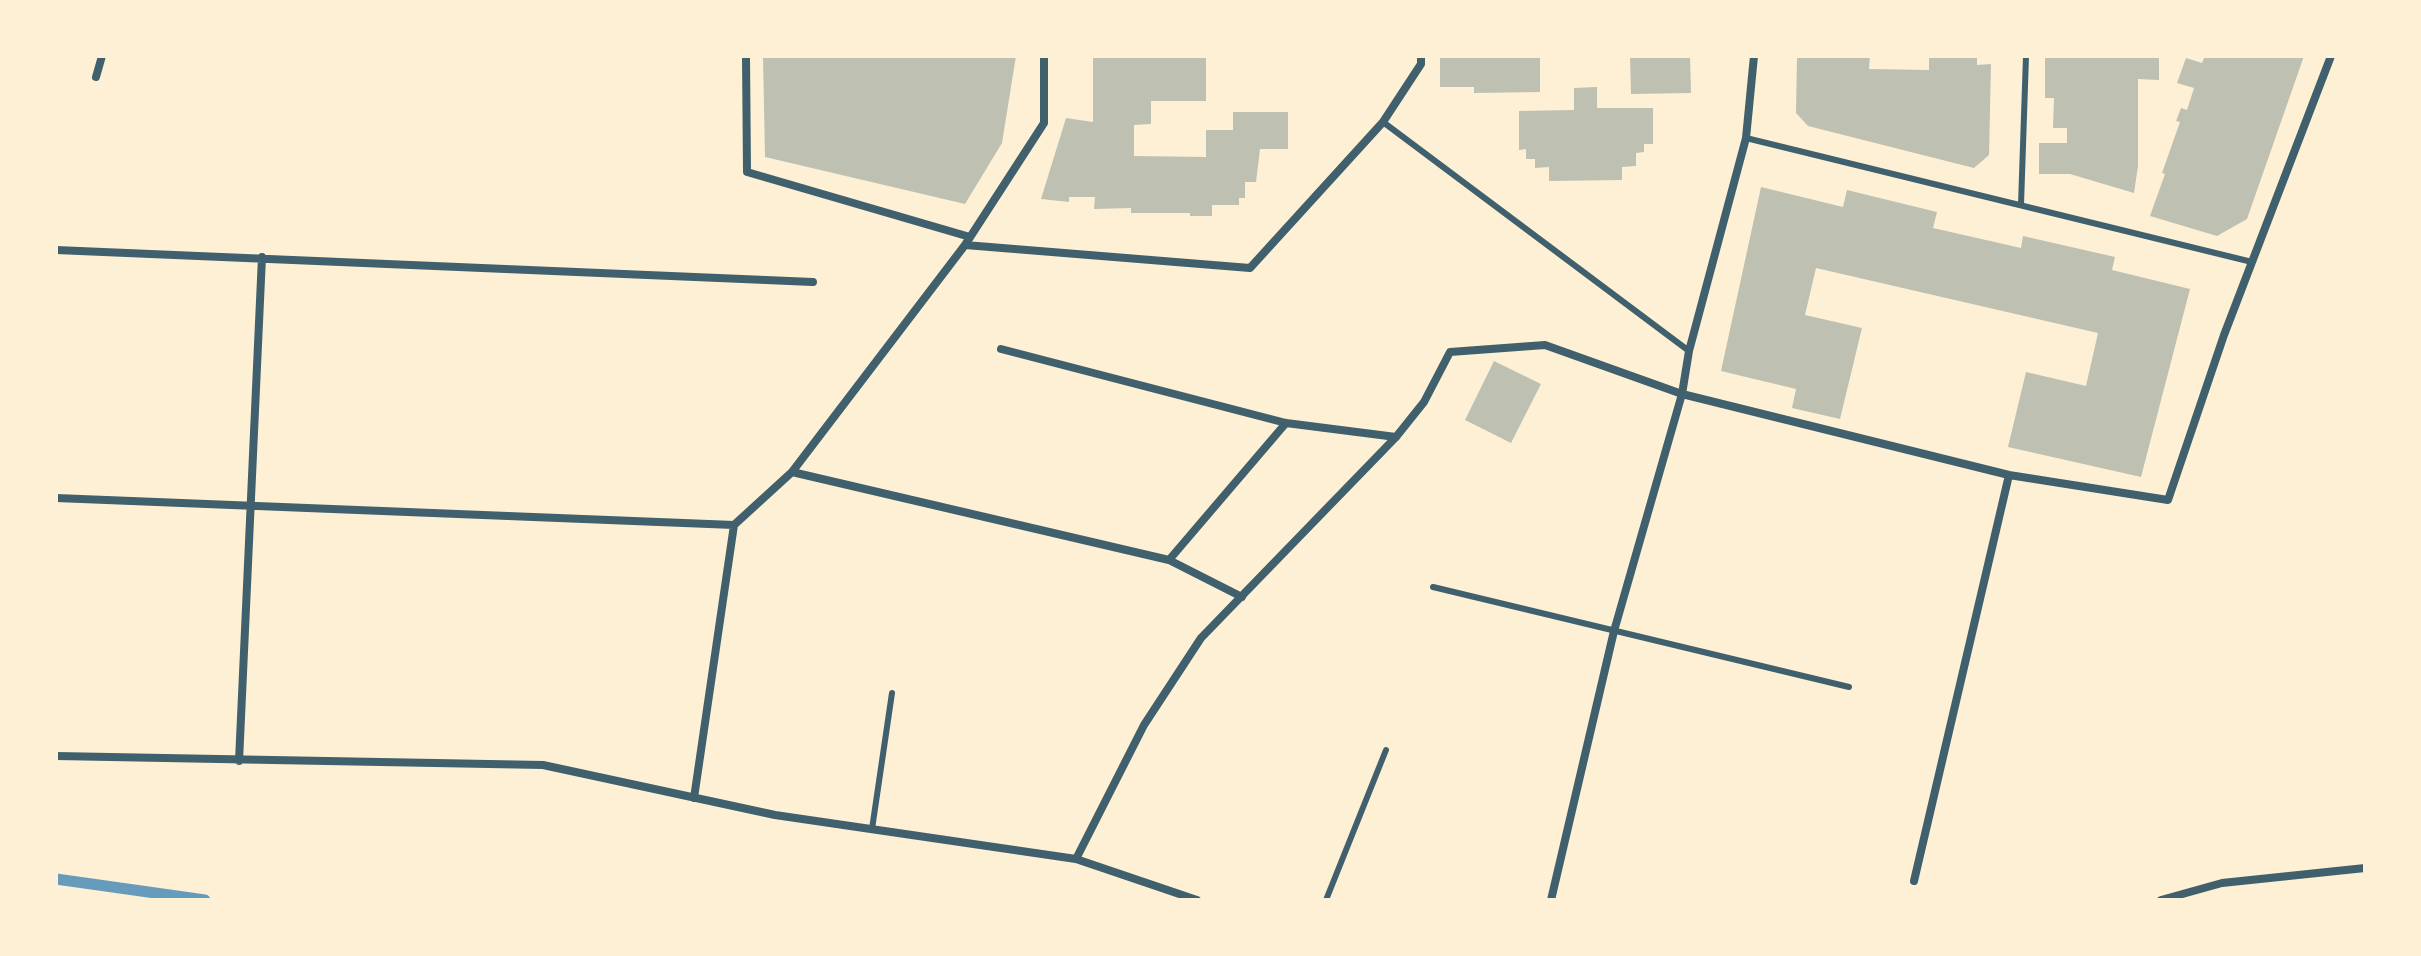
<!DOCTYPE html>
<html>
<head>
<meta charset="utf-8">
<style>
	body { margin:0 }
	#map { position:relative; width:2421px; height:956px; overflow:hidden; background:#fdf0d5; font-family:Merriweather,serif }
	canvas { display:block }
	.frame { position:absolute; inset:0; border:58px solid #fdf0d5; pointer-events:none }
</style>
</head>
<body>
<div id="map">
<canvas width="2421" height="956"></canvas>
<div class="frame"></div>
</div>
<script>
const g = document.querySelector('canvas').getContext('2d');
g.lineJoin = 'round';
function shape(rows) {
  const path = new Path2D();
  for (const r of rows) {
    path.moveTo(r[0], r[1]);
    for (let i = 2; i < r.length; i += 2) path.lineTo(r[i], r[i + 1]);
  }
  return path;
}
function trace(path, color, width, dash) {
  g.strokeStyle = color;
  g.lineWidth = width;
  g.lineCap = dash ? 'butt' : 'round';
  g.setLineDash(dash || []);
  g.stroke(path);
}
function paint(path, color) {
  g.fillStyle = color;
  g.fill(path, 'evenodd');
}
const stream = shape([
	[56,879,205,900]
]);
const building = shape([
	[763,56,1016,56,1002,143,965,204,765,157],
	[1093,56,1206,57,1206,101,1151,101,1151,124,1134,125,1134,156,1206,157,1206,130,1233,130,1233,112,1288,112,1288,149,1260,149,1256,182,1245,182,1245,198,1239,198,1239,205,1212,205,1212,216,1190,216,1190,213,1131,213,1131,208,1094,209,1095,197,1069,197,1069,202,1041,199,1066,118,1093,122],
	[1440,56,1540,56,1540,92,1474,93,1474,87,1440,87],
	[1630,56,1690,56,1691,93,1631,94],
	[1797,56,1870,56,1869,69,1929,70,1929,56,1977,56,1977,65,1991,64,1989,155,1974,168,1808,126,1796,113],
	[2045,56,2159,56,2159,80,2138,79,2138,166,2134,193,2070,174,2039,174,2039,143,2067,143,2067,128,2053,128,2054,98,2045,98],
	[2205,56,2304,56,2247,219,2217,236,2150,216,2165,174,2162,173,2180,122,2176,121,2181,108,2187,110,2194,88,2177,83,2186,58,2202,63],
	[1597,87,1597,108,1653,108,1653,144,1644,144,1644,152,1636,153,1636,166,1622,167,1622,180,1549,181,1549,167,1535,168,1535,159,1526,159,1526,149,1519,150,1519,111,1574,110,1574,88],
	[1761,187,1843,207,1847,190,1937,212,1933,228,2021,248,2023,236,2115,257,2112,270,2190,289,2141,477,2008,447,2026,372,2086,386,2098,333,1816,268,1805,315,1862,328,1840,419,1792,408,1796,389,1721,371],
	[1494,361,1541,384,1511,443,1465,420]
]);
const service = shape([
	[1383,122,1689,351],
	[1746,138,2252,262],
	[2021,205,2026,56],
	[1433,587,1849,687],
	[872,829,892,693],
	[1326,900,1386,750]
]);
const minor = shape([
	[746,56,747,172,970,237],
	[96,77,102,56],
	[965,245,1250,268,1383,122,1421,64,1421,56],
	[56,250,813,282],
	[1001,349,1286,423,1396,437],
	[792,472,1169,560,1242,597],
	[56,498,734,525],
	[734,525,792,472,965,245,1044,123,1044,56],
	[1169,560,1286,423],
	[56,756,543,765,775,815,1076,859,1197,900],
	[239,761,262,257],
	[694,798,734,525],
	[1076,859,1144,725,1201,638,1396,437,1424,402,1450,352,1545,345,1682,394,2009,475,2168,500,2224,335,2331,56],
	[1914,881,2009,475],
	[1551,900,1614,631,1682,394,1689,351,1746,138,1754,56],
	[2161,900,2222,883,2365,868]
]);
trace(stream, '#669bbc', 11);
paint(building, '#bec0b2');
trace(service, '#3f606c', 6);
trace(minor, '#3f606c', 8);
</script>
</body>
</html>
